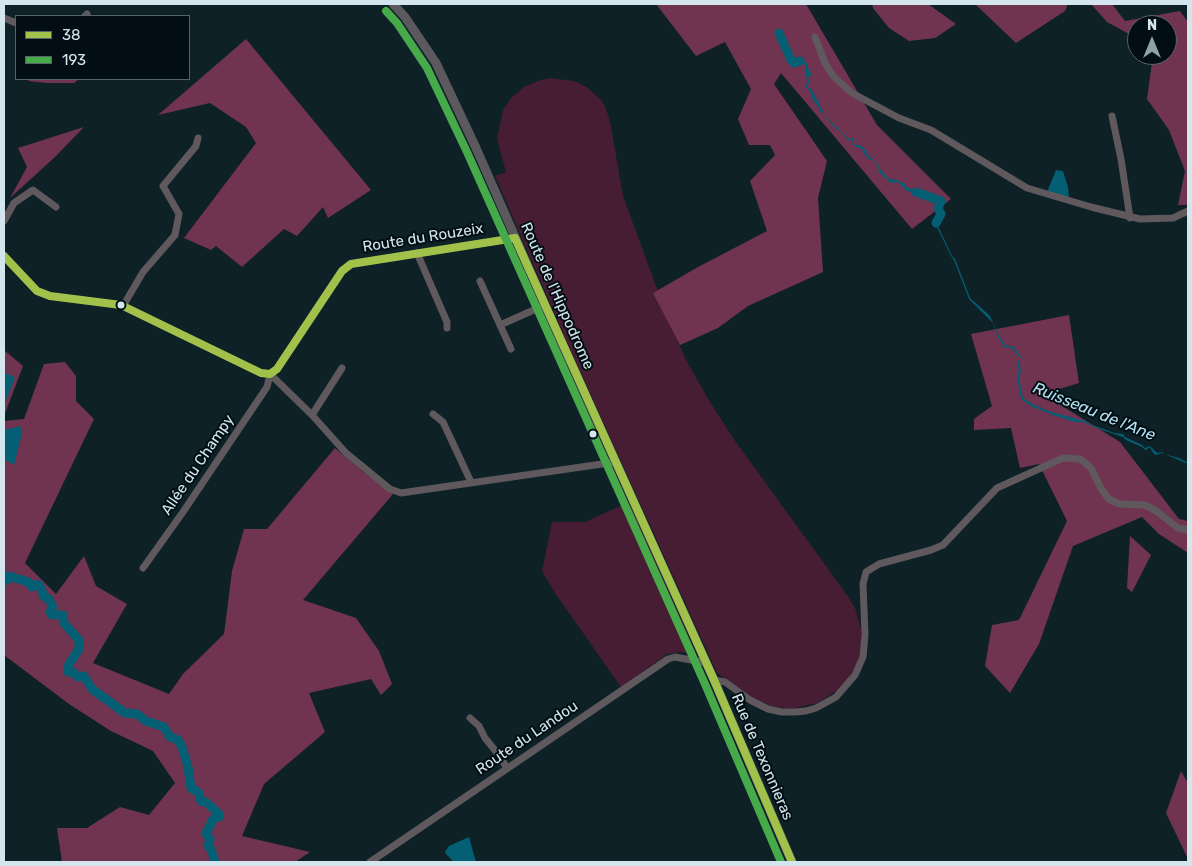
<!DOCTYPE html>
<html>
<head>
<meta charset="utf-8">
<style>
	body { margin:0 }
	#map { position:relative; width:1192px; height:866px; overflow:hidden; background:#0d2127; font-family:Rubik,sans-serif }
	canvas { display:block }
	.frame { position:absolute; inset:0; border:5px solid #d3e6ed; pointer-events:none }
	.legend { position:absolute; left:15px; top:15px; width:175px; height:65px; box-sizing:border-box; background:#020e13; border:1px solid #56646a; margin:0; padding:6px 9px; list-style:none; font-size:15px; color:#d3e6ed }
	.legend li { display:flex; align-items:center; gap:10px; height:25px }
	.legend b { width:25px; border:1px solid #56646a }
	.north { position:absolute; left:1127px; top:15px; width:50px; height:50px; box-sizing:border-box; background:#020e13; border:1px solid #56646a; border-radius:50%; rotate:0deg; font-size:14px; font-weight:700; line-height:20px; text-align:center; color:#d3e6ed }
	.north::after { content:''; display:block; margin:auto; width:18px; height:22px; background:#8ea1a8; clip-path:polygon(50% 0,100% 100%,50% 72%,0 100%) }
</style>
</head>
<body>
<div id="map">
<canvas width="1192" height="866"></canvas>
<div class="frame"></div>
<ul class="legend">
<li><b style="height:6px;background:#a2c14b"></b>38</li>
<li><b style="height:6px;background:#46a94a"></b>193</li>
</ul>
<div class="north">N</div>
</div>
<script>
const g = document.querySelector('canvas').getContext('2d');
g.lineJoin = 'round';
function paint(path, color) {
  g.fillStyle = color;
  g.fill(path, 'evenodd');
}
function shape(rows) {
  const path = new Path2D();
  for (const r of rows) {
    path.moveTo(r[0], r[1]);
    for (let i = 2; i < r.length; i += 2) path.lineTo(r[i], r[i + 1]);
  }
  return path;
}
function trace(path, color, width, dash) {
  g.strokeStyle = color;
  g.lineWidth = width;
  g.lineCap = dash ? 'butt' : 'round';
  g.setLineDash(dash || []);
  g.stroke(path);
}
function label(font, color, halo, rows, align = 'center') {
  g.font = font + ' Rubik,sans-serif';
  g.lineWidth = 4;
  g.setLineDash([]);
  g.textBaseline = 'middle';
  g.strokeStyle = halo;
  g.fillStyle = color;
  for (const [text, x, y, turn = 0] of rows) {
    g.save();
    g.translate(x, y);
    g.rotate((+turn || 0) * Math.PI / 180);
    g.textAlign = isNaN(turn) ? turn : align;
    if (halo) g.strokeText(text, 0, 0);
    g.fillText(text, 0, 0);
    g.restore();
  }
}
const green = shape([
	[549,78,575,81,588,88,601,100,605,106,610,121,623,196,667,316,686,360,707,397,733,438,847,595,855,608,861,629,861,645,859,659,848,679,838,690,817,703,791,709,772,706,753,698,717,673,567,342,495,176,506,172,497,139,503,110,511,98,524,87,538,81],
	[629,502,696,653,695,655,682,652,667,654,621,687,555,593,542,571,552,522,585,522]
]);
const forest = shape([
	[656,4,806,4,877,125,951,199,912,229,781,73,774,84,827,161,818,198,823,272,748,306,718,328,680,345,653,293,698,267,767,231,750,181,775,155,770,145,749,145,738,119,751,89,725,42,696,56],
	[872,4,928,4,956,24,935,38,909,41,889,28,873,8],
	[975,4,1068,4,1065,11,1016,43],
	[1091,4,1112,4,1125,21,1180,11,1188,22,1188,203,1186,205,1178,205,1185,171,1169,130,1147,99,1153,55,1167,55,1167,25,1137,25,1137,33,1129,34,1107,22],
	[246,39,371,190,328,218,323,207,297,236,284,229,242,267,216,246,211,250,184,238,256,143,246,127,210,103,158,115],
	[30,79,79,79,74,83,47,83,28,81],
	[84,127,55,157,10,198,27,167,18,148],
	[1069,315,1079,383,1043,394,1120,442,1179,519,1188,521,1188,553,1159,534,1142,517,1073,546,1039,644,1010,693,985,666,992,625,1019,620,1067,521,1039,464,1020,468,1011,428,974,430,974,419,992,406,971,334],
	[4,350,23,366,4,416],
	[65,362,76,376,76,401,94,419,25,563,56,594,84,556,96,586,127,604,93,663,169,694,183,674,224,634,232,571,244,529,267,529,335,448,362,471,393,494,303,600,356,618,379,651,392,684,381,695,371,679,309,693,325,732,264,784,242,836,310,852,295,862,62,862,57,828,87,828,120,807,149,815,175,783,153,751,111,731,69,704,4,655,4,421,24,419,44,364],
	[1130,536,1151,555,1132,592,1127,588],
	[1181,771,1188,783,1188,859,1166,813]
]);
const water = shape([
	[798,59,803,60,807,64,811,74,811,76,808,77,809,82,807,86,812,90,826,117,849,139,853,138,853,143,855,145,860,145,864,148,870,158,873,159,878,165,880,165,880,169,889,179,897,180,905,184,905,186,911,189,943,200,939,210,937,209,939,201,928,196,907,191,898,182,891,183,878,171,879,168,873,160,868,159,862,149,859,147,855,147,851,140,848,140,841,132,835,128,829,121,826,118,825,115,820,111,820,109,813,100,810,91,805,86,807,82,805,65,799,62,794,65,791,63,791,60,795,61],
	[1056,170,1063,171,1068,187,1069,198,1047,192],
	[940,214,941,214,940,221,937,224,952,256,955,259,970,298,990,316,998,334,1005,345,1014,347,1021,357,1019,361,1021,371,1019,378,1023,398,1032,404,1051,412,1085,421,1090,424,1114,433,1123,434,1125,437,1142,445,1145,448,1150,446,1157,453,1163,452,1164,454,1179,458,1188,463,1188,464,1162,453,1156,455,1153,453,1150,447,1146,450,1144,449,1142,447,1126,440,1123,437,1102,430,1083,422,1075,422,1053,415,1031,406,1021,399,1017,377,1019,370,1017,364,1020,358,1012,348,1004,347,997,335,993,323,969,299,954,260,951,256,935,223],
	[7,373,15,378,4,405,4,377],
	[20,426,22,433,14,465,4,459,4,430],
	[469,837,476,862,454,862,445,853,446,850,449,846]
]);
const river = shape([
	[779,33,791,60,794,63,800,61],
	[916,192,941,201,938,208,941,214,936,223],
	[4,577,7,580,9,576,28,582,32,587,37,584,40,586,44,597,48,598,53,607,50,612,52,615,63,615,64,623,79,640,79,649,68,666,68,672,73,672,78,677,84,676,92,689,125,713,137,714,146,721,164,727,170,737,178,740,182,747,188,767,191,788,198,792,201,801,206,802,219,814,219,817,213,819,206,834,210,839,208,846,211,849,215,862]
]);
const minor = shape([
	[85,16,87,14],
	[4,18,16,23],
	[815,37,825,63,833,76,852,93,899,118,931,130,1027,188,1091,207,1140,219,1173,218,1188,211],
	[1112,116,1121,159,1130,218],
	[4,221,14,203,33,190,56,207],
	[417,253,447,322,447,328],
	[4,256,37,291,50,296,121,305,261,373,270,374,277,369,342,271,351,264,515,238],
	[480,281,500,325,545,305],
	[123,306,143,272,175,235,179,214,163,186,196,146,198,138],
	[500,325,511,349],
	[270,374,312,415,346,453,390,489,401,493,616,462],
	[433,414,443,422,471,482],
	[312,415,342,368],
	[143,568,183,512,267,387,270,374],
	[714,680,725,682,750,700,768,709,782,712,795,712,806,711,816,708,836,697,855,675,863,657,865,635,863,584,866,572,879,564,931,550,943,545,997,488,1063,458,1080,459,1091,468,1102,490,1109,499,1119,504,1145,505,1155,510,1178,528,1188,530],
	[470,718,479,726,485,738,498,754,507,768],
	[370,862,668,659,675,657,707,663]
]);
const major = shape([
	[393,4,405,17,436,63,476,148,545,305,714,680,792,862]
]);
const bus1 = shape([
	[515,238,714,680,792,862],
	[4,256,37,291,50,296,121,305,261,373,270,374,277,369,342,271,351,264,515,238]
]);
const bus2 = shape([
	[386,11,397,23,427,68,467,152,705,684,781,862]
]);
const markers = [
	[121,305,4.5,"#d3e6ed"],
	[593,434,4.5,"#d3e6ed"]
];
const streetNames = [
	["Route du Rouzeix",423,238,-9],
	["Route de l'Hippodrome",557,296,66],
	["Allée du Champy",198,465,-56],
	["Route du Landou",527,738,-34],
	["Rue de Texonnieras",762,757,67]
];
const waterNames = [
	["Ruisseau de l'Ane",1094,412,22]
];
paint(green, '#461d32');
paint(forest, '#703451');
paint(water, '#045e74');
trace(river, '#045e74', 9);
trace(minor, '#5f585d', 7);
trace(major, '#5b585e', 9);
trace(bus1, '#a2c14b', 8);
trace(bus2, '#46a94a', 8);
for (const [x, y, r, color] of markers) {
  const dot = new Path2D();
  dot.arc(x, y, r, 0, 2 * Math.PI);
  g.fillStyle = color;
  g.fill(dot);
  trace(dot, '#020e13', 2);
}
label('15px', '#d3e6ed', '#020e13', streetNames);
label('italic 16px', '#b2e2f3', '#020e13', waterNames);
</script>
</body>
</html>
